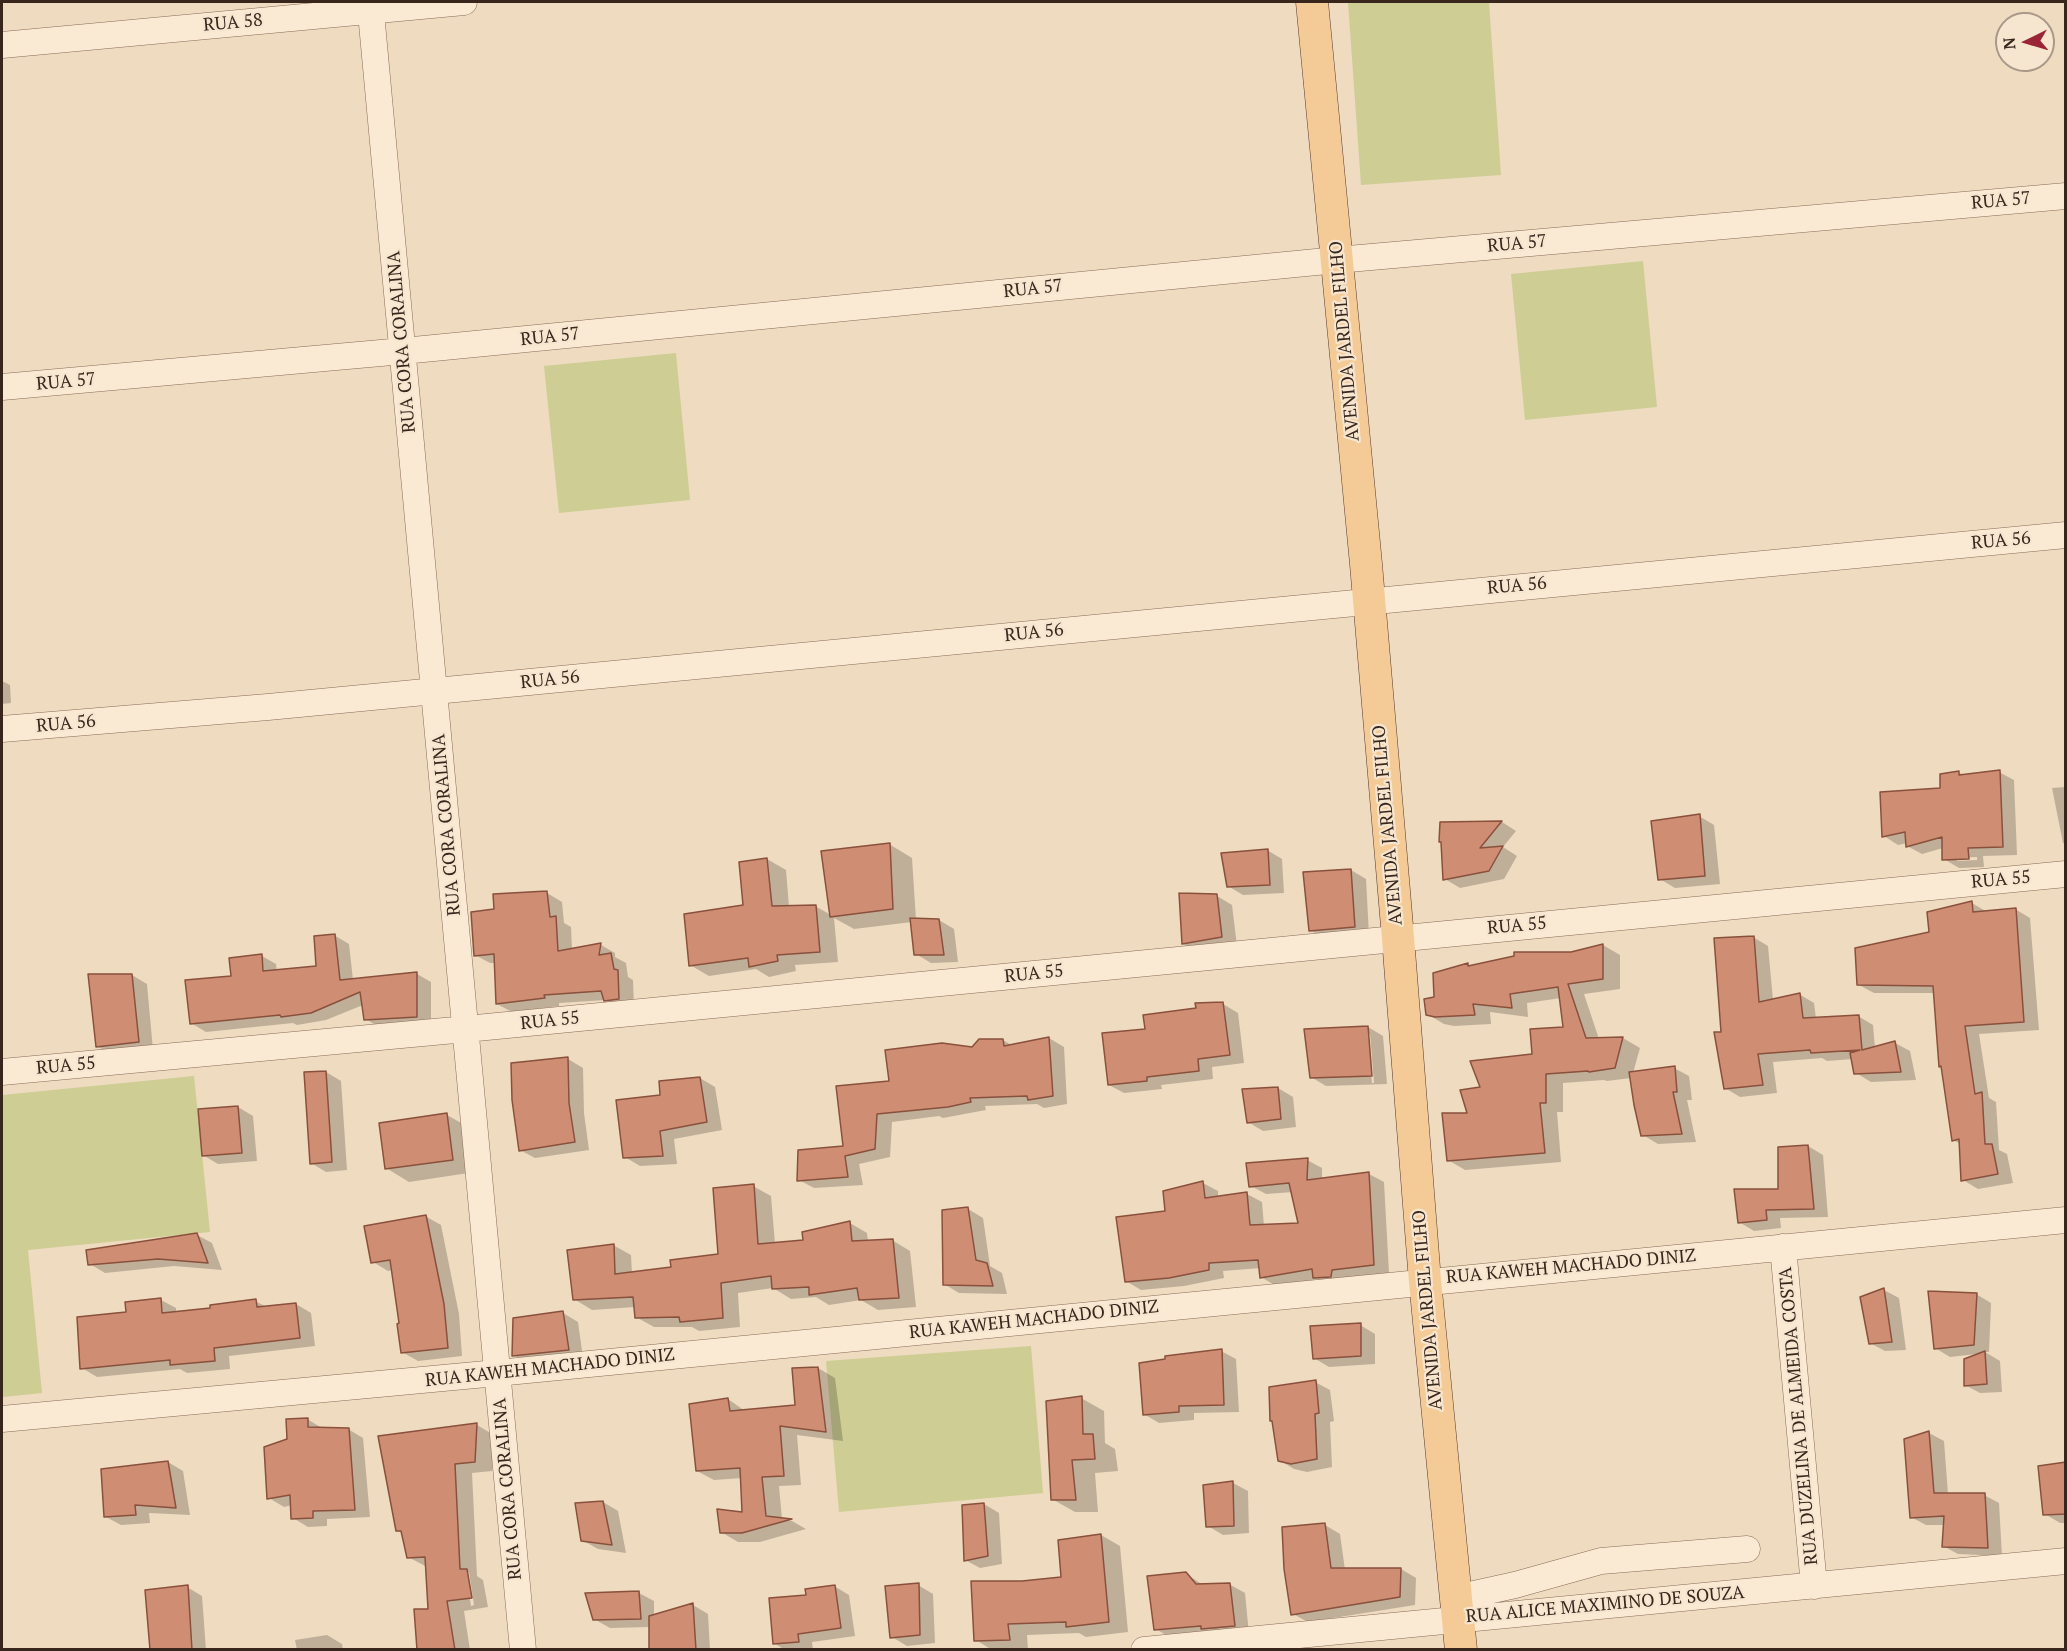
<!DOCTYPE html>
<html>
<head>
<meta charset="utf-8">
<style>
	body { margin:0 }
	#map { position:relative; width:2067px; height:1651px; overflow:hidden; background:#efdbc0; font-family:"PT Serif",serif }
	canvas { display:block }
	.frame { position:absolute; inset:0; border:3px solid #38261c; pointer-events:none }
	.north { position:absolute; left:1995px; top:12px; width:60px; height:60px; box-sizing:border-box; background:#f6e6d0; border:2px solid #a98; border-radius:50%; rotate:265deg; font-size:16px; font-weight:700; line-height:24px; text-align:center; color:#38261c }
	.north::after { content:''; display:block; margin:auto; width:21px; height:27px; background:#9a2536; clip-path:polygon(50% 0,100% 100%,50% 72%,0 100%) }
</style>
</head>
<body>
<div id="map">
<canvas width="2067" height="1651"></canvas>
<div class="frame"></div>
<div class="north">N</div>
</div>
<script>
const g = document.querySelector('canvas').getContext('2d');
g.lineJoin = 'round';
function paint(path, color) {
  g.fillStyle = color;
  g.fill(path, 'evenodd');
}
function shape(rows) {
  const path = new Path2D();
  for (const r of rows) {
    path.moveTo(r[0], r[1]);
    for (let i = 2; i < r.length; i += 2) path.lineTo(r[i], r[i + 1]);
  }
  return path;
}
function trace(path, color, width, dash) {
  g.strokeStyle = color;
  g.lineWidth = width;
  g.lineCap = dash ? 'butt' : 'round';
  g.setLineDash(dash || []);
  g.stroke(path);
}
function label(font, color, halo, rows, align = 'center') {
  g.font = font + ' "PT Serif",serif';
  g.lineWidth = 4.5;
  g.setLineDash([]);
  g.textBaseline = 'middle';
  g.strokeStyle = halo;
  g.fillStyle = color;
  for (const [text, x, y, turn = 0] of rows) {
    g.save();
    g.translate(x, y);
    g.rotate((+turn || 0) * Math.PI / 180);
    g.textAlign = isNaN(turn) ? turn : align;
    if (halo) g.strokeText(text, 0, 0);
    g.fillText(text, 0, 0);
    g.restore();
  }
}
const green = shape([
	[1348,2,1489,2,1501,175,1361,185],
	[1643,261,1657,407,1525,420,1511,274],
	[676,353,690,500,559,513,544,366],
	[194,1076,210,1232,28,1250,42,1393,3,1397,2,1095],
	[1031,1346,1043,1493,839,1512,826,1361]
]);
const shadow = shape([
	[2,681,10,685,11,703,2,704],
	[1958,772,1965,776,1999,772,2014,780,2017,855,1983,856,1984,867,1959,868,1944,859,1943,848,1922,854,1907,846,1907,843,1898,845,1884,836],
	[1977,857,1977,860,1957,861,1957,858],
	[2066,787,2066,844,2063,843,2052,788],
	[1699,816,1714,825,1720,884,1675,888,1660,879],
	[1502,822,1516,831,1503,847,1517,856,1504,879,1460,888,1445,879,1442,823],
	[889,844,912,858,916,920,939,920,954,929,958,962,931,963,916,954,912,922,854,929,834,918,838,962,795,965,796,971,769,977,756,969,709,976,690,965,745,907,741,863,767,859,786,870,789,907,815,906,831,915],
	[1267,850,1282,859,1284,893,1243,895,1228,886],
	[1351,870,1366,879,1369,935,1325,939,1310,930],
	[547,893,562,902,564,923,571,927,572,950,601,945,615,953,615,957,626,963,628,977,633,980,634,1007,620,1008,606,1000,559,1003,559,1006,512,1012,497,1004,495,963,490,963,475,955,495,910],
	[1217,896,1232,905,1237,946,1198,952,1183,944],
	[1972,903,1987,912,2015,909,2030,918,2039,1030,1979,1034,1989,1098,1996,1102,1999,1150,2007,1154,2013,1183,1978,1189,1963,1180,1961,1144,1953,1140,1935,993,1874,993,1859,985],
	[334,935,349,944,353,980,417,974,431,982,431,1025,380,1028,366,1019,363,1005,326,1020,297,1025,293,1023,206,1032,191,1023,232,977,262,956,276,964,277,972,317,968],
	[1753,937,1768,946,1773,1000,1799,994,1814,1003,1816,1019,1858,1016,1873,1025,1875,1048,1895,1043,1910,1051,1916,1080,1871,1082,1856,1073,1853,1059,1827,1061,1822,1058,1773,1062,1777,1093,1740,1097,1725,1088,1722,1033],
	[1603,945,1620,955,1620,989,1584,994,1599,1039,1623,1038,1640,1048,1633,1073,1674,1068,1689,1076,1692,1100,1687,1100,1696,1142,1658,1144,1643,1135,1631,1078,1607,1081,1604,1080,1563,1083,1563,1112,1557,1112,1561,1162,1465,1170,1448,1160,1469,1115,1564,1028,1561,998,1527,1003,1528,1017,1490,1012,1491,1024,1454,1026,1444,1024,1427,1014,1435,998,1468,965,1471,966,1571,953],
	[132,975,147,984,153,1050,112,1055,97,1046],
	[1223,1004,1238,1013,1244,1063,1212,1067,1213,1079,1161,1085,1162,1089,1124,1093,1109,1085,1147,1030],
	[1368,1027,1383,1036,1387,1084,1326,1086,1311,1077],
	[1367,1034,1370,1034,1374,1083,1372,1083],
	[1049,1038,1064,1047,1067,1104,1044,1108,1037,1104,985,1106,986,1110,943,1118,939,1116,892,1122,890,1157,859,1164,863,1185,814,1188,799,1180,845,1148,891,1082,973,1048,1003,1040,1013,1046],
	[568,1059,583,1068,584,1113,589,1150,535,1158,520,1150],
	[326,1072,341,1081,347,1170,326,1172,311,1163],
	[700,1078,715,1087,722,1130,674,1139,677,1164,640,1166,625,1157,662,1096],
	[1278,1088,1293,1097,1296,1127,1263,1131,1248,1122],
	[238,1107,253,1116,257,1161,218,1164,203,1155],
	[447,1115,470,1128,475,1172,409,1182,386,1168],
	[1808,1146,1823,1155,1828,1217,1780,1218,1781,1228,1754,1231,1739,1222,1779,1190],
	[1307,1160,1322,1168,1322,1180,1369,1174,1384,1182,1389,1273,1346,1278,1329,1286,1317,1279,1276,1286,1261,1277,1261,1268,1223,1271,1224,1278,1184,1286,1141,1290,1126,1281,1167,1212,1203,1183,1218,1191,1218,1198,1247,1194,1262,1202,1264,1226,1300,1224,1293,1192,1266,1194,1251,1186],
	[753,1186,771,1196,775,1244,805,1242,850,1223,867,1233,868,1241,892,1240,910,1251,916,1307,878,1310,861,1300,829,1305,816,1297,791,1299,773,1288,738,1293,740,1327,699,1331,692,1327,654,1327,636,1317,635,1307,592,1310,574,1299,613,1245,631,1255,632,1274,673,1269,720,1255],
	[968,1209,983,1218,990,1266,1002,1273,1007,1294,959,1293,944,1284],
	[425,1216,441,1225,459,1314,462,1356,418,1361,402,1352,401,1325,393,1270,388,1271,373,1262],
	[197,1235,212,1243,222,1270,174,1266,105,1273,90,1264],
	[1884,1290,1899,1298,1906,1350,1885,1351,1870,1343],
	[1976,1294,1991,1303,1989,1352,1985,1352,2000,1361,2002,1392,1980,1393,1965,1385,1977,1354,1950,1357,1935,1348],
	[161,1300,176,1308,176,1313,212,1310,255,1301,267,1307,296,1304,311,1313,315,1346,229,1356,230,1369,187,1373,180,1369,97,1377,82,1368,127,1314],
	[563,1313,578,1322,583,1358,528,1363,513,1355],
	[1360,1325,1375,1334,1375,1364,1329,1367,1314,1358],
	[1221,1351,1236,1359,1239,1412,1194,1413,1194,1420,1159,1423,1144,1414],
	[818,1368,835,1378,843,1441,797,1435,801,1485,779,1486,782,1519,792,1521,806,1529,760,1542,738,1542,721,1532,743,1514,742,1478,714,1480,697,1471,728,1399,745,1411,796,1406],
	[1315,1382,1330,1390,1334,1421,1330,1422,1332,1467,1307,1472,1294,1469,1279,1460],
	[1081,1398,1104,1411,1105,1443,1115,1449,1118,1471,1095,1473,1098,1512,1075,1512,1052,1499],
	[307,1419,322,1428,348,1429,363,1438,370,1517,327,1519,327,1526,308,1527,293,1518,292,1505,284,1507,269,1498,288,1440],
	[477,1425,494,1435,492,1471,472,1473,477,1576,483,1580,488,1607,464,1611,470,1650,419,1650,430,1610,427,1567,408,1557,403,1534,397,1530,380,1438],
	[466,1572,469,1572,474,1605,471,1606],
	[1929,1433,1944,1441,1948,1494,1984,1495,1999,1503,2002,1556,1958,1554,1943,1546,1945,1525,1926,1525,1911,1517],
	[168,1462,183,1471,190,1515,149,1513,150,1523,121,1525,106,1517],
	[2066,1463,2066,1523,2060,1523,2045,1514],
	[1233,1483,1248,1491,1249,1533,1223,1535,1208,1526],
	[603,1502,618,1511,626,1553,598,1549,582,1540],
	[984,1504,999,1513,1002,1564,980,1568,965,1560],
	[1325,1525,1340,1534,1345,1570,1401,1569,1416,1578,1415,1605,1308,1622,1293,1614],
	[1101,1535,1120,1546,1128,1632,1086,1637,1079,1633,1027,1635,1028,1650,992,1650,976,1640,1022,1583,1063,1578],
	[1185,1573,1203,1585,1229,1584,1245,1593,1249,1634,1171,1638,1156,1629],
	[918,1585,933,1594,935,1643,907,1646,892,1637],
	[834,1586,849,1595,855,1636,812,1642,813,1650,785,1650,774,1643,808,1596],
	[187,1587,202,1596,206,1650,162,1650],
	[639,1593,654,1601,654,1616,693,1605,708,1614,710,1650,651,1650,650,1627,610,1628,594,1619],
	[327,1635,342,1644,343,1650,297,1650,295,1640]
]);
const building = shape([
	[2000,770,2003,847,1968,848,1969,859,1942,860,1942,837,1906,847,1905,832,1882,837,1880,792,1940,788,1940,774,1959,771,1959,775,2000,770],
	[1700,814,1705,876,1658,880,1651,821,1700,814],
	[1502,821,1480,848,1503,846,1489,871,1443,880,1441,842,1439,842,1440,822,1502,821],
	[890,843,893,909,830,917,821,851,890,843],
	[1268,849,1270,885,1227,887,1221,853,1268,849],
	[767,858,772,906,816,905,820,952,777,955,778,961,749,967,748,958,689,966,684,914,743,905,739,862,767,858],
	[1351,869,1355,927,1309,931,1303,872,1351,869],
	[547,891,550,917,556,916,558,951,601,943,599,955,611,953,614,969,618,970,619,999,604,1001,601,991,544,995,545,998,496,1004,494,954,474,956,471,912,494,909,493,894,547,891],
	[1179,893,1217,894,1222,937,1182,944,1179,893],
	[1972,901,1973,912,2016,908,2024,1022,1965,1026,1975,1094,1982,1092,1985,1144,1992,1144,1998,1174,1961,1181,1959,1139,1952,1141,1941,1066,1939,1067,1933,986,1857,985,1855,948,1929,932,1927,912,1972,901],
	[910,918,939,919,944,955,914,955,910,918],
	[335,934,340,980,417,972,417,1017,364,1020,360,992,311,1013,281,1017,280,1015,190,1024,185,980,231,976,229,958,262,954,263,971,316,966,314,936,335,934],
	[1754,936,1759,1002,1800,993,1803,1018,1859,1015,1862,1050,1895,1041,1901,1072,1854,1074,1850,1053,1860,1050,1811,1053,1810,1050,1758,1054,1763,1085,1724,1089,1714,1032,1721,1032,1714,938,1754,936],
	[1603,944,1603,979,1568,984,1586,1038,1623,1037,1615,1068,1589,1072,1588,1071,1546,1074,1546,1103,1540,1103,1545,1153,1447,1161,1442,1113,1467,1113,1460,1090,1480,1087,1470,1061,1532,1054,1530,1029,1563,1027,1558,987,1510,994,1512,1008,1473,1004,1475,1015,1435,1017,1426,1015,1424,999,1434,997,1433,973,1468,963,1468,966,1514,956,1514,952,1571,952,1603,944],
	[88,974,132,974,139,1042,96,1047,88,974],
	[1223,1002,1230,1055,1198,1059,1199,1071,1147,1077,1147,1081,1108,1085,1102,1033,1145,1029,1143,1015,1196,1008,1195,1003,1223,1002],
	[1368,1026,1372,1076,1310,1078,1304,1029,1368,1026],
	[1049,1037,1053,1096,1028,1100,1027,1096,970,1098,971,1102,948,1107,877,1114,875,1149,845,1156,848,1177,797,1181,798,1150,843,1146,836,1086,889,1081,885,1050,942,1043,972,1047,979,1039,1003,1039,1004,1046,1049,1037],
	[568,1057,569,1103,575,1142,519,1151,512,1100,511,1063,568,1057],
	[1675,1066,1677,1092,1673,1092,1682,1134,1641,1136,1634,1105,1629,1072,1675,1066],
	[326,1071,332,1162,310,1164,304,1072,326,1071],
	[700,1077,707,1122,660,1131,663,1156,623,1158,616,1100,660,1095,659,1081,700,1077],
	[1278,1087,1281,1119,1247,1123,1242,1089,1278,1087],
	[238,1106,242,1153,202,1156,198,1109,238,1106],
	[447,1113,453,1160,385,1169,379,1123,447,1113],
	[1808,1145,1814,1209,1766,1210,1767,1220,1738,1223,1734,1189,1778,1189,1778,1147,1808,1145],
	[1308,1158,1307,1180,1369,1172,1374,1265,1332,1270,1331,1277,1313,1278,1312,1269,1260,1278,1258,1260,1209,1263,1209,1270,1169,1278,1125,1282,1116,1217,1165,1211,1163,1191,1203,1181,1205,1198,1247,1192,1250,1225,1298,1223,1289,1183,1249,1187,1246,1163,1308,1158],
	[754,1184,758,1244,803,1240,802,1232,850,1221,852,1241,893,1239,899,1298,859,1300,857,1288,809,1295,809,1287,772,1289,771,1276,721,1283,723,1318,680,1322,679,1317,635,1318,633,1297,573,1300,567,1250,614,1244,615,1274,671,1267,670,1260,718,1254,713,1188,754,1184],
	[968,1207,976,1260,987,1263,993,1286,943,1285,942,1210,968,1207],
	[426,1215,444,1304,448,1348,401,1353,397,1324,399,1323,390,1260,371,1263,364,1226,426,1215],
	[197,1233,208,1263,158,1259,88,1265,86,1250,197,1233],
	[1884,1288,1892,1342,1869,1344,1860,1297,1884,1288],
	[1928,1291,1977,1293,1974,1345,1934,1349,1928,1291],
	[161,1298,162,1313,210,1308,210,1305,256,1299,257,1307,296,1303,300,1338,214,1348,215,1361,170,1365,170,1360,80,1369,77,1317,126,1312,125,1302,161,1298],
	[563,1311,569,1350,512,1356,513,1318,563,1311],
	[1361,1323,1361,1356,1313,1359,1310,1326,1361,1323],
	[1222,1349,1224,1405,1179,1406,1179,1412,1143,1415,1139,1363,1165,1359,1165,1356,1222,1349],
	[1985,1351,1987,1384,1964,1386,1964,1359,1985,1351],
	[818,1367,826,1432,780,1426,784,1476,762,1477,766,1516,792,1519,742,1533,720,1533,717,1509,742,1512,740,1468,696,1471,689,1404,728,1398,730,1411,795,1405,792,1368,818,1367],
	[1316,1380,1319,1413,1315,1414,1317,1459,1291,1464,1278,1461,1272,1421,1270,1421,1269,1387,1316,1380],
	[1082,1396,1083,1434,1093,1434,1095,1459,1072,1460,1076,1500,1051,1500,1046,1401,1082,1396],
	[308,1418,308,1427,349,1428,355,1510,313,1511,313,1518,291,1519,290,1495,267,1499,264,1447,287,1439,286,1419,308,1418],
	[477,1423,475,1462,455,1464,460,1569,467,1569,472,1598,447,1601,455,1650,417,1650,414,1609,428,1609,425,1557,407,1558,401,1531,396,1531,378,1436,477,1423],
	[1929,1431,1934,1493,1985,1493,1988,1548,1942,1547,1944,1516,1910,1518,1904,1439,1929,1431],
	[168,1461,176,1508,135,1505,136,1515,104,1517,101,1469,168,1461],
	[2066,1462,2066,1514,2043,1515,2038,1466,2066,1462],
	[1233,1481,1234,1526,1206,1527,1203,1485,1233,1481],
	[603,1501,612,1545,581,1541,575,1503,603,1501],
	[984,1503,988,1556,964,1561,962,1505,984,1503],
	[1325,1523,1331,1568,1401,1568,1400,1597,1291,1615,1284,1569,1282,1527,1325,1523],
	[1101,1534,1109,1622,1066,1627,1066,1622,1008,1624,1010,1640,974,1641,971,1581,1022,1581,1061,1577,1058,1540,1101,1534],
	[1186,1572,1196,1584,1230,1583,1235,1626,1201,1629,1201,1626,1154,1630,1147,1576,1186,1572],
	[919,1583,920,1635,890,1638,885,1586,919,1583],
	[188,1585,192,1650,150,1650,145,1590,188,1585],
	[835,1585,841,1628,798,1634,799,1642,773,1644,769,1598,806,1595,805,1589,835,1585],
	[639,1591,641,1619,593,1620,585,1593,639,1591],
	[693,1603,696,1650,649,1650,649,1616,693,1603]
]);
const minor = shape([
	[370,2,523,1650],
	[2,45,464,2],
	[2,387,403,351,1337,260,2066,196],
	[2,729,268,707,2066,535],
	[2,1072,466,1029,2066,874],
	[1783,1247,1814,1586],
	[2,1419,497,1373,2066,1220],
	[1456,1598,1515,1585,1601,1561,1747,1549],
	[1144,1650,2066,1561]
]);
const major = shape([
	[1312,2,1366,564,1398,938,1425,1281,1461,1650]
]);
const streetNames = [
	["RUA 58",233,23,-5],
	["RUA 57",2001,201,-5],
	["RUA 57",1517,244,-5],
	["RUA 57",1033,289,-6],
	["RUA 57",550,337,-6],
	["AVENIDA JARDEL FILHO",1345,341,-95],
	["RUA CORA CORALINA",402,342,-95],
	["RUA 57",66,382,-5],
	["RUA 56",2001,541,-5],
	["RUA 56",1517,586,-5],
	["RUA 56",1034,633,-6],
	["RUA 56",550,680,-6],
	["RUA 56",66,724,-5],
	["RUA CORA CORALINA",447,825,-95],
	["AVENIDA JARDEL FILHO",1388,825,-95],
	["RUA 55",2001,880,-5],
	["RUA 55",1517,926,-5],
	["RUA 55",1034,974,-6],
	["RUA 55",550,1021,-6],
	["RUA 55",66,1066,-5],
	["RUA KAWEH MACHADO DINIZ",1571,1267,-5],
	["AVENIDA JARDEL FILHO",1428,1310,-95],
	["RUA KAWEH MACHADO DINIZ",1034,1320,-6],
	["RUA KAWEH MACHADO DINIZ",550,1368,-6],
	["RUA DUZELINA DE ALMEIDA COSTA",1799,1416,-95],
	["RUA CORA CORALINA",508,1489,-95],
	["RUA ALICE MAXIMINO DE SOUZA",1605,1605,-5]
];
paint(green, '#cecd94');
paint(shadow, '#0003');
paint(building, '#cf8e74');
trace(building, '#89503c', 1.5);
trace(minor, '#896b57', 27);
trace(major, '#563a2c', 33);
trace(minor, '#fae9d3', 26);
trace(major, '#f4ca96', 32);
label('18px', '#38261c', '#f6e6d0', streetNames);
</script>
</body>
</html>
